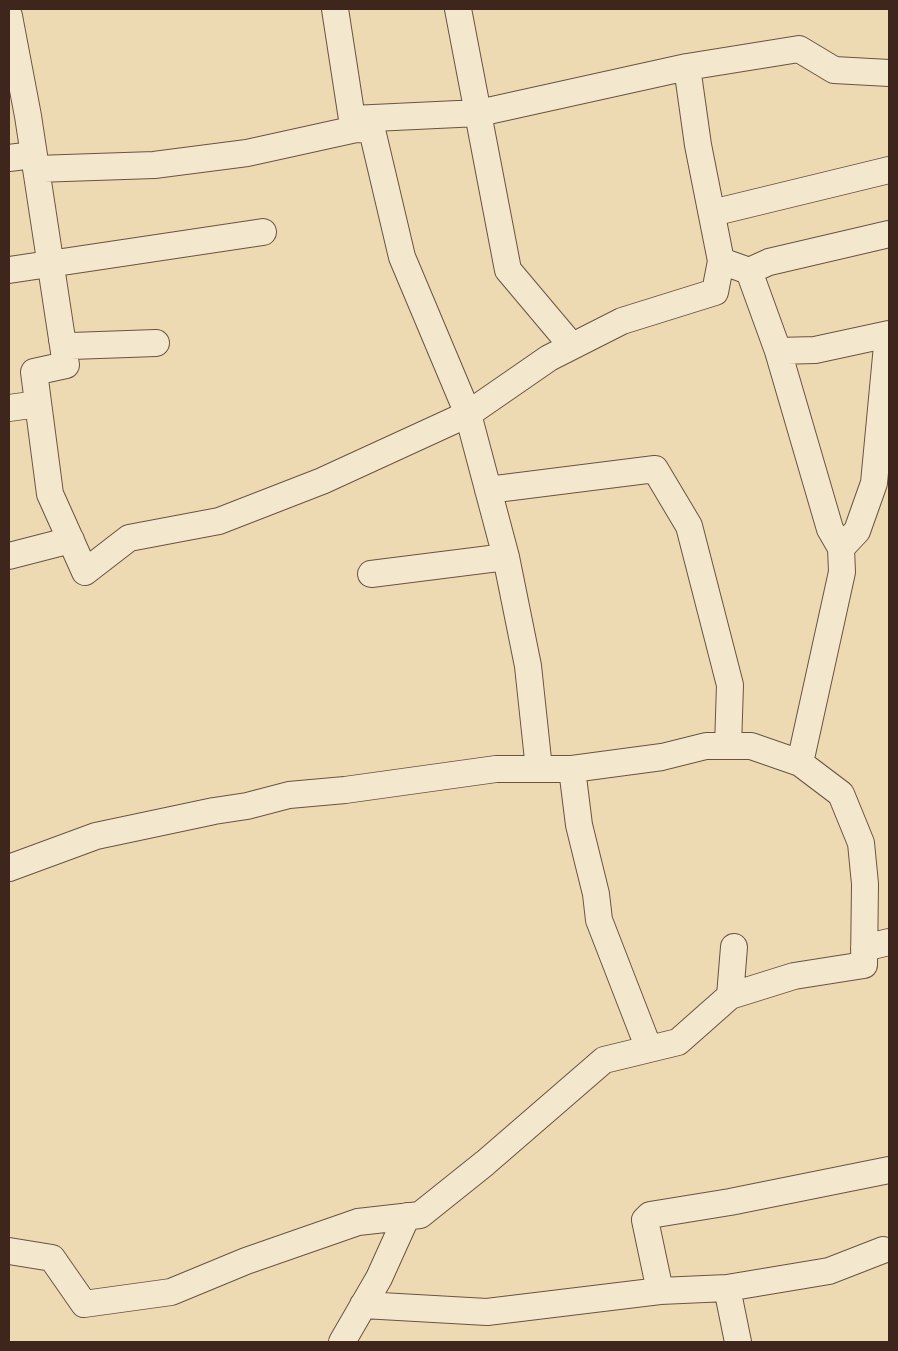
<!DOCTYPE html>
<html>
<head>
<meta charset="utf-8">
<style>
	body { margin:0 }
	#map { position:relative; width:898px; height:1351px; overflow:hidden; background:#eddab3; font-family:"IM FELL Great Primer",serif }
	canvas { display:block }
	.frame { position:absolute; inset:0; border:10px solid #3e261c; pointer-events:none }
</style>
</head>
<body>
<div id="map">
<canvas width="898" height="1351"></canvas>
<div class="frame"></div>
</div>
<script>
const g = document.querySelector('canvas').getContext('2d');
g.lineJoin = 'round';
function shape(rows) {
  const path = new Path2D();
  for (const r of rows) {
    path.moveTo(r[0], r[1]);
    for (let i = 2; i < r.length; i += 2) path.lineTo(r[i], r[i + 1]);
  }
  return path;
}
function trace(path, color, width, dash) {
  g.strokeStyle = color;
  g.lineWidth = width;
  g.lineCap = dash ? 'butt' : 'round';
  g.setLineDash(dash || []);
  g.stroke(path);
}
const minor = shape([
	[335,9,352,119,479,113,687,67,799,49,834,70,889,73],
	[458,9,508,270,572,346],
	[9,16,28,116,66,365,34,372,50,494,85,572,129,538,219,521,322,481,468,414,506,557,528,666,539,769],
	[356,129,372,130,402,257,468,414,549,358,622,321,715,292,721,261,698,145,687,67],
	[9,158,33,155],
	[36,169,154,165,247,153,356,129,352,119],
	[712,213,889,170],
	[721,261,749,271,769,262,889,234],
	[9,270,263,232],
	[749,271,778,351],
	[62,340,71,346,156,343],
	[9,408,38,404],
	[488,490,655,469,689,526,730,685,728,746],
	[841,548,857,531,874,483,888,335],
	[9,556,71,540],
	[371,574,506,557],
	[800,763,842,572,841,548,830,529,778,351,815,350,889,334],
	[572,769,579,825,596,894,599,920,649,1049],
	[9,868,96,836,214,811,247,806,289,795,345,790,496,769,572,769,662,757,706,746,751,746,800,763,841,794,861,843,865,884,864,965,794,976,730,996,678,1042,604,1060,485,1163,420,1215,358,1222,246,1261,171,1292,84,1304,52,1258,9,1251],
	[864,948,889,942],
	[730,996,734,947],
	[727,1288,829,1271,883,1250],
	[660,1291,645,1220,650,1215,730,1202,889,1170],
	[363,1305,487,1312,660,1291,727,1288,738,1342],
	[342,1342,379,1278,407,1216]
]);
trace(minor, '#6a5342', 28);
trace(minor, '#f3e7ce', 26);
</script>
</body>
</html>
